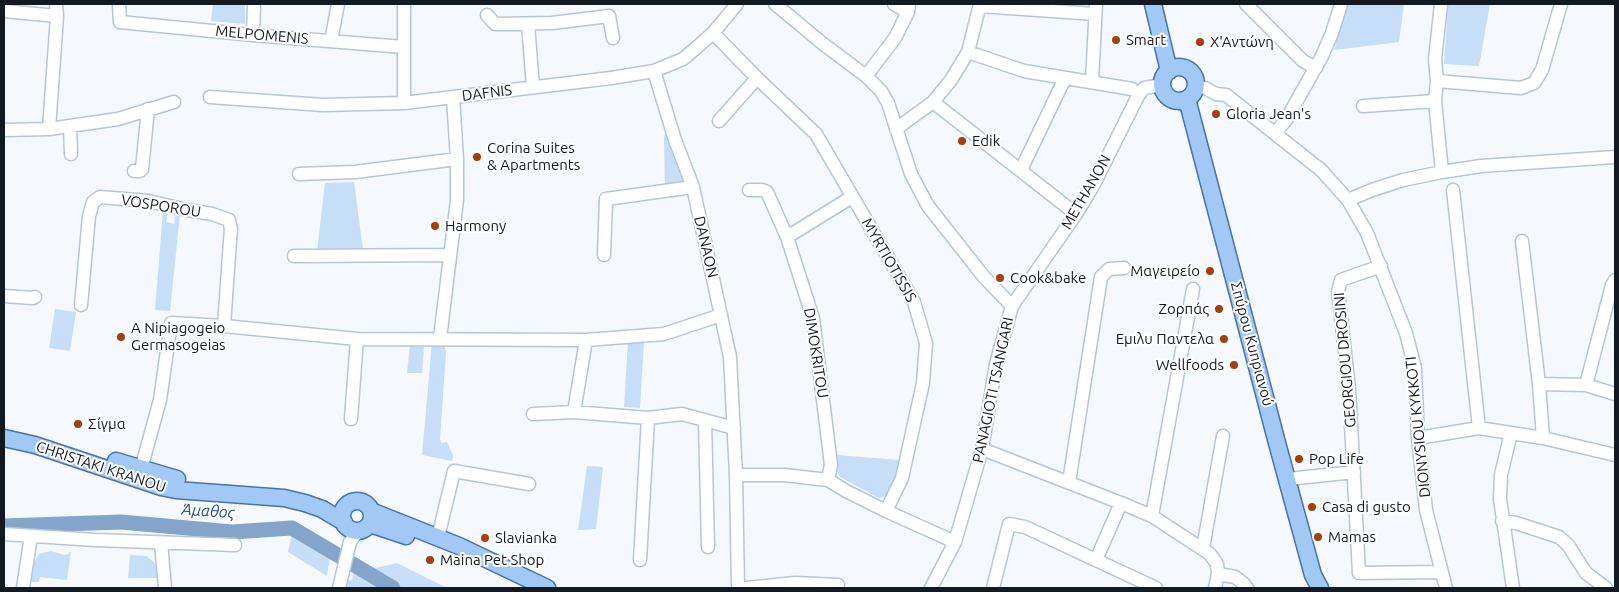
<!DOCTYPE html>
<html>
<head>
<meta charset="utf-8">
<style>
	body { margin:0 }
	#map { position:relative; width:1619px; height:592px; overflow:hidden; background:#f5f9fd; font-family:Ubuntu,sans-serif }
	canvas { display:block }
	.frame { position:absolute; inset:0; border:5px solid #131920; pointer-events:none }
</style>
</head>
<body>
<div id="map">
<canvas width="1619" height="592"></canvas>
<div class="frame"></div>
</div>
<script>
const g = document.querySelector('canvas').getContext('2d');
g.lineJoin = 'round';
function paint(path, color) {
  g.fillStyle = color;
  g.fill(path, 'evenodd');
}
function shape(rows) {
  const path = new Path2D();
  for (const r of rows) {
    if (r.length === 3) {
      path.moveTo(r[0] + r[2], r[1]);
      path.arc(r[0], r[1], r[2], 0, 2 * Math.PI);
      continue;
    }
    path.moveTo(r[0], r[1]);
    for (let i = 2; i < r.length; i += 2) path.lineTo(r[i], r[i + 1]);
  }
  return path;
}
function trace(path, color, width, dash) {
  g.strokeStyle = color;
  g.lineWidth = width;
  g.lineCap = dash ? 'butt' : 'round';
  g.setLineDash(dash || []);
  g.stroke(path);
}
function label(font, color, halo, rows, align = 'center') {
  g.font = font + ' Ubuntu,sans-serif';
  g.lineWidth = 4;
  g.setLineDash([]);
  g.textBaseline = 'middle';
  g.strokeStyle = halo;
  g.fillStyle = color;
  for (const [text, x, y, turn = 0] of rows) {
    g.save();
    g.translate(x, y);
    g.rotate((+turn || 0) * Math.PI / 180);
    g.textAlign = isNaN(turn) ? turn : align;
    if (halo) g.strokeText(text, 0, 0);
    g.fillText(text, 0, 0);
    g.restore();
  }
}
const green = shape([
	[213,4,245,4,245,24,211,21],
	[1347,4,1404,4,1399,42,1334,50],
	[1448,4,1490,4,1479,66,1444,64],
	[668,118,693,187,665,191,664,138],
	[354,182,363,250,317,252,325,183],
	[163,211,168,212,166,222,174,224,176,213,180,214,170,311,155,310],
	[55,309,76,312,70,351,49,348],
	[628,341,644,342,640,408,624,407],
	[432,342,444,343,446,352,440,439,441,443,447,442,453,455,452,461,422,455],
	[410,346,424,347,422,373,407,373],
	[838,455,899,460,891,494,879,498,840,477,837,471],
	[587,466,603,467,596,529,578,530],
	[292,534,330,558,327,576,288,552],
	[51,551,64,555,68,554,71,551,67,580,40,577,39,582,31,582,32,568,36,559,39,554],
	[130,555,146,556,153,561,157,567,158,578,128,578],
	[397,563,447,588,343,588,345,581,352,580,354,573]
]);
const river = shape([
	[4,526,121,522,232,532,292,528,393,588]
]);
const minor = shape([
	[119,4,120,22,253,35,404,47],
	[775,4,822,43,866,76,881,91,888,103,911,174,928,206,984,277,1012,306],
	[894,4,908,12],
	[1246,4,1303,61,1316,68],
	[1441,4,1435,59,1437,81,1435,101,1442,172],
	[980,6,1095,14],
	[4,11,57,16],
	[487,15,495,24,552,23,609,16,613,38],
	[528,24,533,87],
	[713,33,757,78,816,134,914,302,926,343,923,383,902,478,886,511],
	[253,35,254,4],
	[331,41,338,4],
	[968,52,1024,71,1132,89],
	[654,71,675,140,693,187,730,357,736,475,738,588],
	[866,76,895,38,908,12,909,4],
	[1092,81,1096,4],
	[1437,81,1521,88,1534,83,1542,70,1561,4],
	[1196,86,1205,88,1216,94,1226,95,1321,170,1348,200,1367,233,1406,333,1415,368,1418,438,1426,510,1446,588],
	[210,97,323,105,404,103,611,78,654,71,683,59,696,48,713,33,737,4],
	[933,102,1076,214],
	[404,103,404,4],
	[1363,106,1435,101],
	[719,121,757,78],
	[70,126,71,154],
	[49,129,57,16,56,4],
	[896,129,933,102,951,80,968,52,980,4],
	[4,130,49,129,118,119,174,102],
	[1275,133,1286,120,1322,56,1332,33,1341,4],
	[1021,170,1065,78],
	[134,171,140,171,142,169,148,109],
	[299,174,355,172,457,159],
	[749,190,762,190,767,192,787,237,813,318,831,465,828,480],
	[1453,190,1479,428],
	[1348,200,1372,190,1403,180,1442,172,1481,166,1615,157],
	[787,237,852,197],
	[1522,241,1539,384,1543,438],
	[604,255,606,199,693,187],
	[294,256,450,255],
	[1381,266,1341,280,1338,291,1349,388,1359,573,1441,572],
	[4,296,33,298,35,297],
	[81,305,89,216,93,202,100,197,148,201,187,210,212,214,229,220,231,229,230,241,224,326],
	[440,338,457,200,457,159,453,97],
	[1539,384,1586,385,1615,394],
	[1586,385,1612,285,1615,280],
	[574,412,586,340],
	[533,414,574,412,648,418,682,414,734,428],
	[351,419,357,339],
	[705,420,708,547],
	[1511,433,1501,475,1500,499,1513,588],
	[1418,438,1479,428,1543,438,1615,455],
	[982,449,1121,503,1152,516,1210,554,1217,564,1218,574,1215,588],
	[736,475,784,475,828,480,846,491,886,511,955,542],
	[142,477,141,469,160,400,171,323,224,326,357,339,586,340,664,334,721,315],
	[1288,479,1354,472],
	[1069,482,1101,277,1109,269,1124,268],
	[1152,516,1193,289],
	[1502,521,1516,523,1559,537,1568,545,1586,573,1606,588],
	[4,534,95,540,235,545],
	[438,537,454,471,529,484],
	[161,543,165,588],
	[1203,548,1223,436],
	[640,560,648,418],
	[1096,560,1121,503],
	[1218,574,1235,577,1244,584,1247,588],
	[23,588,31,536],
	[339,588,350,542,358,531],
	[746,588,795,583,838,585],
	[931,588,955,542,982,449,996,364,1012,306,1076,214,1093,186,1138,96,1144,88,1162,85],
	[993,588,1009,524,1025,527,1156,588]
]);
const major = shape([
	[1153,4,1169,71],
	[1179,84,17],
	[1187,99,1277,443,1313,575,1320,588],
	[4,438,35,445,161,487,176,490,284,498,305,503,322,509,344,522],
	[116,461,177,479],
	[357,516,15],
	[371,511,459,546,547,588],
	[370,524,406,536]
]);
const markers = [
	[1116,40,5,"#a4400c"],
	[1200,42,5,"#a4400c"],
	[1216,114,5,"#a4400c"],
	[962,141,5,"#a4400c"],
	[477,157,5,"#a4400c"],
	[435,226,5,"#a4400c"],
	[1210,271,5,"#a4400c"],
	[1000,278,5,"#a4400c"],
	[1219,309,5,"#a4400c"],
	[121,337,5,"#a4400c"],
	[1224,339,5,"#a4400c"],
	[1234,365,5,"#a4400c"],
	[78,424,5,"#a4400c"],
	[1299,459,5,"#a4400c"],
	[1312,507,5,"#a4400c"],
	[1318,537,5,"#a4400c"],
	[485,538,5,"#a4400c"],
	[430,560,5,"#a4400c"]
];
const streetNames = [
	["MELPOMENIS",262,35,5],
	["DAFNIS",487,93,-7],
	["METHANON",1086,192,-60],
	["VOSPOROU",161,206,9],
	["DANAON",706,247,77],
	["MYRTIOTISSIS",889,260,60],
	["Σπύρου Κυπριανού",1252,344,75],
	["DIMOKRITOU",816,353,81],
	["GEORGIOU DROSINI",1345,360,-95],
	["PANAGIOTI TSANGARI",993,390,-78],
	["DIONYSIOU KYKKOTI",1418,427,-96],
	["CHRISTAKI KRANOU",101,467,18]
];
const poiNames = [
	["Smart",1126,40],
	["Χ'Αντώνη",1210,42],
	["Gloria Jean's",1226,114],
	["Edik",972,141],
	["Corina Suites",487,148],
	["& Apartments",487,165],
	["Harmony",445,226],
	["Μαγειρείο",1200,271,"right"],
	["Cook&bake",1010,278],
	["Ζορπάς",1209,309,"right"],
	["A Nipiagogeio",131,328],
	["Germasogeias",131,345],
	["Εμιλυ Παντελα",1214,339,"right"],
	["Wellfoods",1224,365,"right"],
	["Σίγμα",88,424],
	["Pop Life",1309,459],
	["Casa di gusto",1322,507],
	["Mamas",1328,537],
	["Slavianka",495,538],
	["Maina Pet Shop",440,560]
];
const waterNames = [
	["Άμαθος",208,511,4]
];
paint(green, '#c7def8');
trace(river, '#84a4c9', 15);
trace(minor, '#b4c6db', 15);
trace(major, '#4874a6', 19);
trace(minor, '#fff', 12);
trace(major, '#a2c9f5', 16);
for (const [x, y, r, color] of markers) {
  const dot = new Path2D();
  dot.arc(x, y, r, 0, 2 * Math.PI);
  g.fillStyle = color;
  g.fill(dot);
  trace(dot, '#fff', 2);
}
label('15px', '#131920', '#fff', streetNames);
label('15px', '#131920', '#fff', poiNames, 'left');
label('italic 16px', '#224f7f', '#fff', waterNames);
</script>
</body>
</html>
